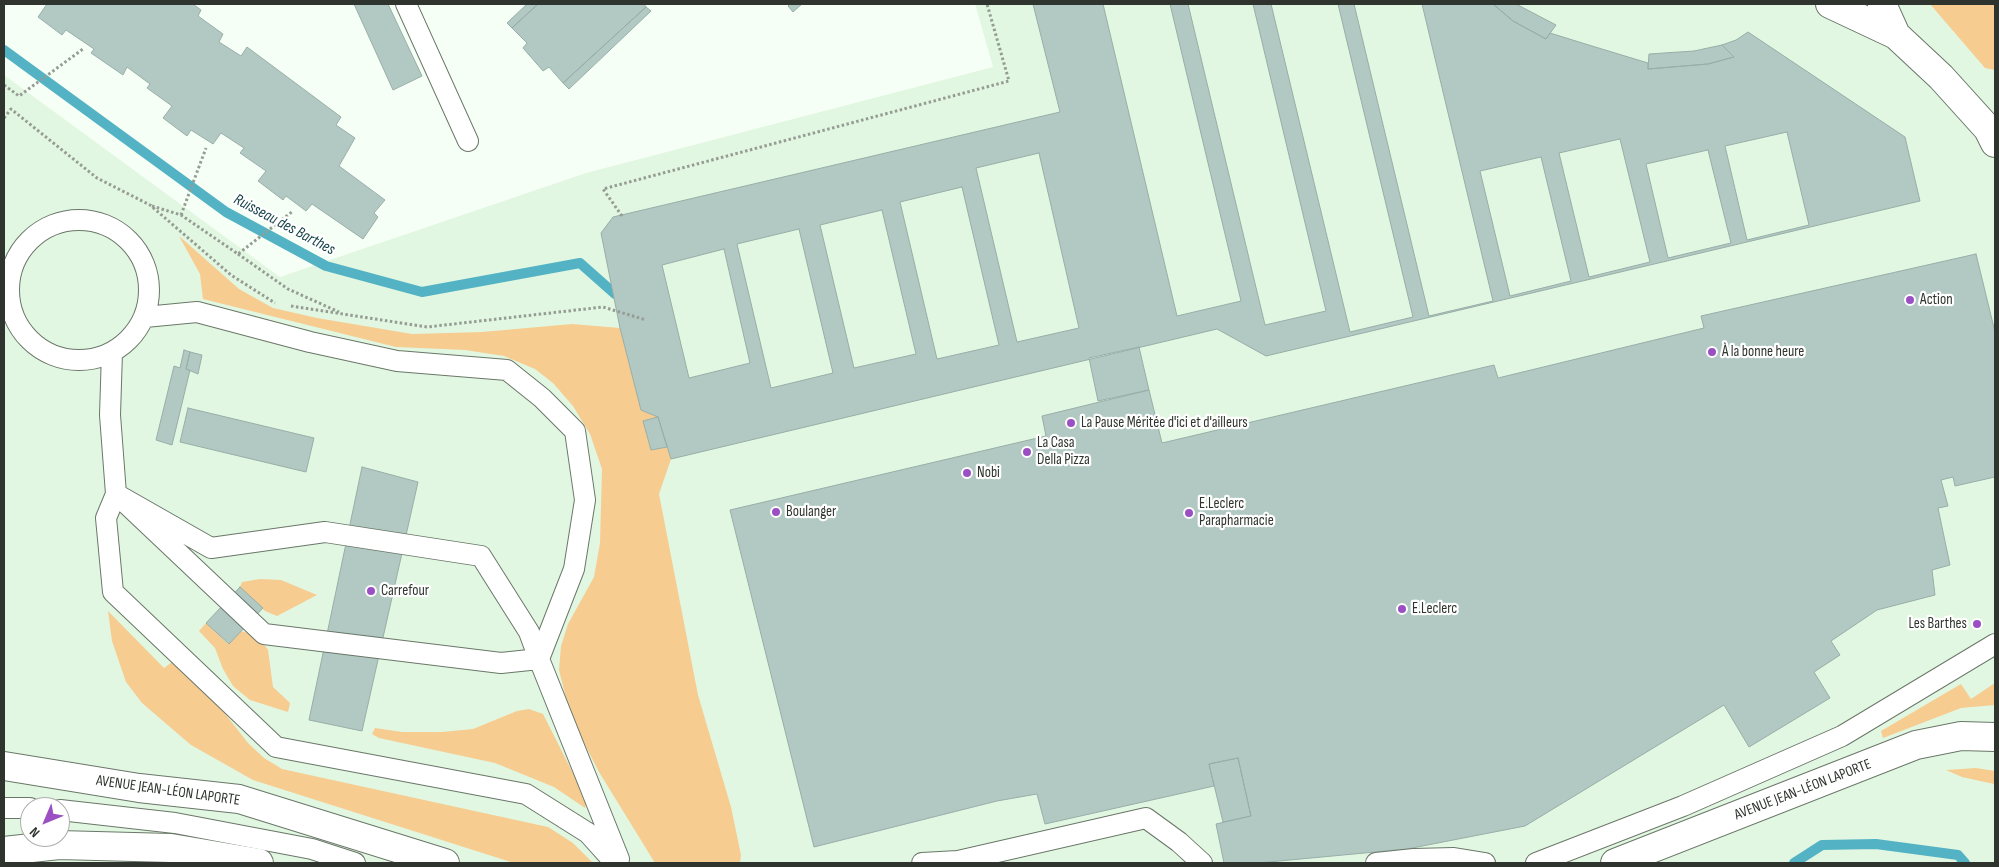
<!DOCTYPE html>
<html>
<head>
<meta charset="utf-8">
<style>
	body { margin:0 }
	#map { position:relative; width:1999px; height:867px; overflow:hidden; background:#f6fff5; font-family:"Sofia Sans Condensed",sans-serif }
	canvas { display:block }
	.frame { position:absolute; inset:0; border:5px solid #2f352e; pointer-events:none }
	.north { position:absolute; left:20px; top:797px; width:50px; height:50px; box-sizing:border-box; background:#fff; border:1px solid #acaeab; border-radius:50%; rotate:225deg; font-size:14px; font-weight:700; line-height:20px; text-align:center; color:#2f352e }
	.north::after { content:''; display:block; margin:auto; width:18px; height:22px; background:#9a50c2; clip-path:polygon(50% 0,100% 100%,50% 72%,0 100%) }
</style>
</head>
<body>
<div id="map">
<canvas width="1999" height="867"></canvas>
<div class="frame"></div>
<div class="north">N</div>
</div>
<script>
const g = document.querySelector('canvas').getContext('2d');
g.lineJoin = 'round';
function paint(path, color) {
  g.fillStyle = color;
  g.fill(path, 'evenodd');
}
function shape(rows) {
  const path = new Path2D();
  for (const r of rows) {
    if (r.length === 3) {
      path.moveTo(r[0] + r[2], r[1]);
      path.arc(r[0], r[1], r[2], 0, 2 * Math.PI);
      continue;
    }
    path.moveTo(r[0], r[1]);
    for (let i = 2; i < r.length; i += 2) path.lineTo(r[i], r[i + 1]);
  }
  return path;
}
function trace(path, color, width, dash) {
  g.strokeStyle = color;
  g.lineWidth = width;
  g.lineCap = dash ? 'butt' : 'round';
  g.setLineDash(dash || []);
  g.stroke(path);
}
function label(font, color, halo, rows, align = 'center') {
  g.font = font + ' "Sofia Sans Condensed",sans-serif';
  g.lineWidth = 4.5;
  g.setLineDash([]);
  g.textBaseline = 'middle';
  g.strokeStyle = halo;
  g.fillStyle = color;
  for (const [text, x, y, turn = 0] of rows) {
    g.save();
    g.translate(x, y);
    g.rotate((+turn || 0) * Math.PI / 180);
    g.textAlign = isNaN(turn) ? turn : align;
    if (halo) g.strokeText(text, 0, 0);
    g.fillText(text, 0, 0);
    g.restore();
  }
}
const built = shape([
	[975,4,1995,4,1995,863,4,863,4,75,280,277,586,173,993,67],
	[30,807,60,807,60,837,30,837]
]);
const green = shape([
	[1930,4,1995,4,1995,70,1985,68],
	[179,236,239,289,273,308,317,318,412,334,482,332,572,324,620,328,658,417,643,421,651,450,667,447,671,459,659,494,698,695,731,807,741,855,740,863,655,863,599,772,581,737,567,702,559,670,561,646,568,624,594,577,600,543,602,469,590,434,573,406,553,383,535,369,504,356,465,350,396,347,203,299,200,274],
	[260,579,281,580,317,595,277,616,265,611,240,587,242,582],
	[108,611,164,668,172,662,219,706,248,743,264,758,282,769,548,827,573,843,593,863,514,863,253,780,191,745,142,703,126,682,112,641],
	[206,623,228,644,241,631,258,636,268,650,273,687,290,703,288,712,250,700,233,686,223,669,215,648,199,631],
	[1995,683,1995,705,1961,708,1883,738,1881,731,1961,684,1971,699],
	[529,709,543,714,587,801,585,808,554,787,495,763,379,738,372,734,375,728,402,732,442,732,473,729,517,711],
	[1976,768,1995,771,1994,784,1962,777,1946,770]
]);
const stream = shape([
	[4,50,226,212,326,266,422,292,580,263,615,294],
	[1794,863,1822,845,1876,844,1958,855,1965,863]
]);
const building = shape([
	[47,4,193,4,201,10,198,16,223,34,219,42,241,56,247,47,341,117,336,125,355,138,339,166,385,200,374,213,378,217,363,239,312,204,306,211,286,196,283,200,258,181,266,171,240,153,244,148,221,133,213,144,191,130,187,136,163,118,172,106,147,88,150,84,127,67,123,75,91,53,94,49,66,30,62,35,38,17,47,4],
	[354,4,388,4,422,76,393,90,354,4],
	[527,4,538,4,512,28,507,23,527,4],
	[538,4,644,4,646,7,563,83,549,67,543,71,523,48,527,43,512,28,538,4],
	[790,4,802,4,793,12,788,6,790,4],
	[1033,4,1493,4,1513,21,1546,39,1550,33,1592,46,1648,63,1648,69,1708,64,1734,57,1722,45,1736,40,1748,32,1905,137,1920,201,1266,356,1217,329,671,459,658,417,641,410,620,328,601,233,613,217,1060,112,1033,4],
	[1103,4,1170,4,1241,301,1177,316,1103,4],
	[1188,4,1253,4,1326,311,1265,325,1188,4],
	[1271,4,1338,4,1413,317,1350,332,1271,4],
	[1354,4,1422,4,1493,301,1429,316,1354,4],
	[1493,4,1516,4,1556,25,1546,39,1513,21,1493,4],
	[646,7,651,11,569,89,563,83,646,7],
	[1722,45,1734,57,1708,64,1648,69,1649,54,1694,51,1722,45],
	[1787,132,1809,225,1747,240,1725,146,1787,132],
	[1620,139,1650,262,1589,277,1559,153,1620,139],
	[1708,150,1731,243,1668,258,1646,164,1708,150],
	[1039,153,1079,328,1017,342,976,168,1039,153],
	[1541,157,1571,281,1510,296,1480,171,1541,157],
	[962,187,999,345,937,359,900,202,962,187],
	[882,210,916,354,854,368,820,225,882,210],
	[799,229,833,373,771,388,737,244,799,229],
	[724,249,750,363,689,378,662,265,724,249],
	[1976,254,1995,332,1995,477,1955,486,1953,477,1941,480,1948,506,1938,508,1950,565,1932,570,1935,595,1877,610,1831,641,1840,655,1814,672,1830,698,1749,747,1724,705,1525,826,1407,849,1258,863,1224,863,1216,824,1251,816,1238,758,1209,764,1214,786,1045,824,1037,794,997,801,814,847,730,510,1046,436,1042,416,1149,390,1162,443,1494,365,1498,378,1704,328,1701,316,1976,254],
	[1139,347,1149,390,1098,401,1089,358,1139,347],
	[184,350,190,352,186,369,190,370,172,445,156,440,174,366,180,368,184,350],
	[190,352,202,355,198,374,186,369,190,352],
	[188,408,314,438,306,472,180,442,188,408],
	[658,417,667,447,651,450,643,421,658,417],
	[362,467,418,482,362,731,309,720,362,467],
	[240,587,263,608,229,644,206,623,240,587],
	[1238,758,1251,816,1223,822,1209,764,1238,758]
]);
const path = shape([
	[4,85,19,96,83,49],
	[4,118,11,109,97,178,150,205,231,275,275,303],
	[152,206,181,215,238,254,293,211],
	[181,215,206,148],
	[622,216,603,189,1009,81,987,4],
	[238,254,288,289,339,312],
	[291,306,427,327,603,307,646,320]
]);
const service = shape([
	[406,4,468,141],
	[79,290,70],
	[145,317,197,312,310,342,397,361,507,370,542,398,575,431,585,500,574,569,539,659],
	[112,352,110,415,116,494,264,634,501,663,539,659,619,859],
	[539,659,529,632,481,556,325,532,211,548,116,494,106,518,113,592,276,747,526,794,588,833,615,863],
	[4,808,30,808],
	[60,810,175,823,312,849,355,863],
	[922,863,958,861,1146,818,1179,842,1202,863],
	[1376,863,1414,859,1454,858,1485,863],
	[1536,863,1683,806,1842,736,1995,644]
]);
const tertiary = shape([
	[1830,4,1896,35,1941,77,1988,129,1995,143],
	[1882,4,1896,35],
	[4,766,139,788,239,799,445,863],
	[4,851,59,845,171,848,259,863],
	[1615,863,1916,745,1961,736,1995,737]
]);
const markers = [
	[1910,300,5,"#9a50c2"],
	[1712,352,5,"#9a50c2"],
	[1071,423,5,"#9a50c2"],
	[1027,452,5,"#9a50c2"],
	[967,473,5,"#9a50c2"],
	[776,512,5,"#9a50c2"],
	[1189,513,5,"#9a50c2"],
	[371,591,5,"#9a50c2"],
	[1402,609,5,"#9a50c2"],
	[1977,624,5,"#9a50c2"]
];
const poiNames = [
	["Action",1920,300],
	["À la bonne heure",1722,352],
	["La Pause Méritée d'ici et d'ailleurs",1081,423],
	["La Casa",1037,443],
	["Della Pizza",1037,460],
	["Nobi",977,473],
	["E.Leclerc",1199,504],
	["Parapharmacie",1199,521],
	["Boulanger",786,512],
	["Carrefour",381,591],
	["E.Leclerc",1412,609],
	["Les Barthes",1967,624,"right"]
];
const streetNames = [
	["AVENUE JEAN-LÉON LAPORTE",1803,790,-21],
	["AVENUE JEAN-LÉON LAPORTE",168,791,8]
];
const waterNames = [
	["Ruisseau des Barthes",284,225,28]
];
paint(built, '#e2f7e1');
paint(green, '#f6cc91');
trace(stream, '#53b3c4', 10);
paint(building, '#b1c9c2');
trace(building, '#98afa9', 1);
trace(service, '#6a7769', 22);
trace(tertiary, '#6a7769', 30);
trace(path, '#959c94', 3, [2.5, 2.5]);
trace(service, '#fff', 20);
trace(tertiary, '#fff', 28);
for (const [x, y, r, color] of markers) {
  const dot = new Path2D();
  dot.arc(x, y, r, 0, 2 * Math.PI);
  g.fillStyle = color;
  g.fill(dot);
  trace(dot, '#fff', 2);
}
label('15px', '#2f352e', '#fff', poiNames, 'left');
label('15px', '#2f352e', '#fff', streetNames);
label('italic 16px', '#123f46', '#fff', waterNames);
</script>
</body>
</html>
